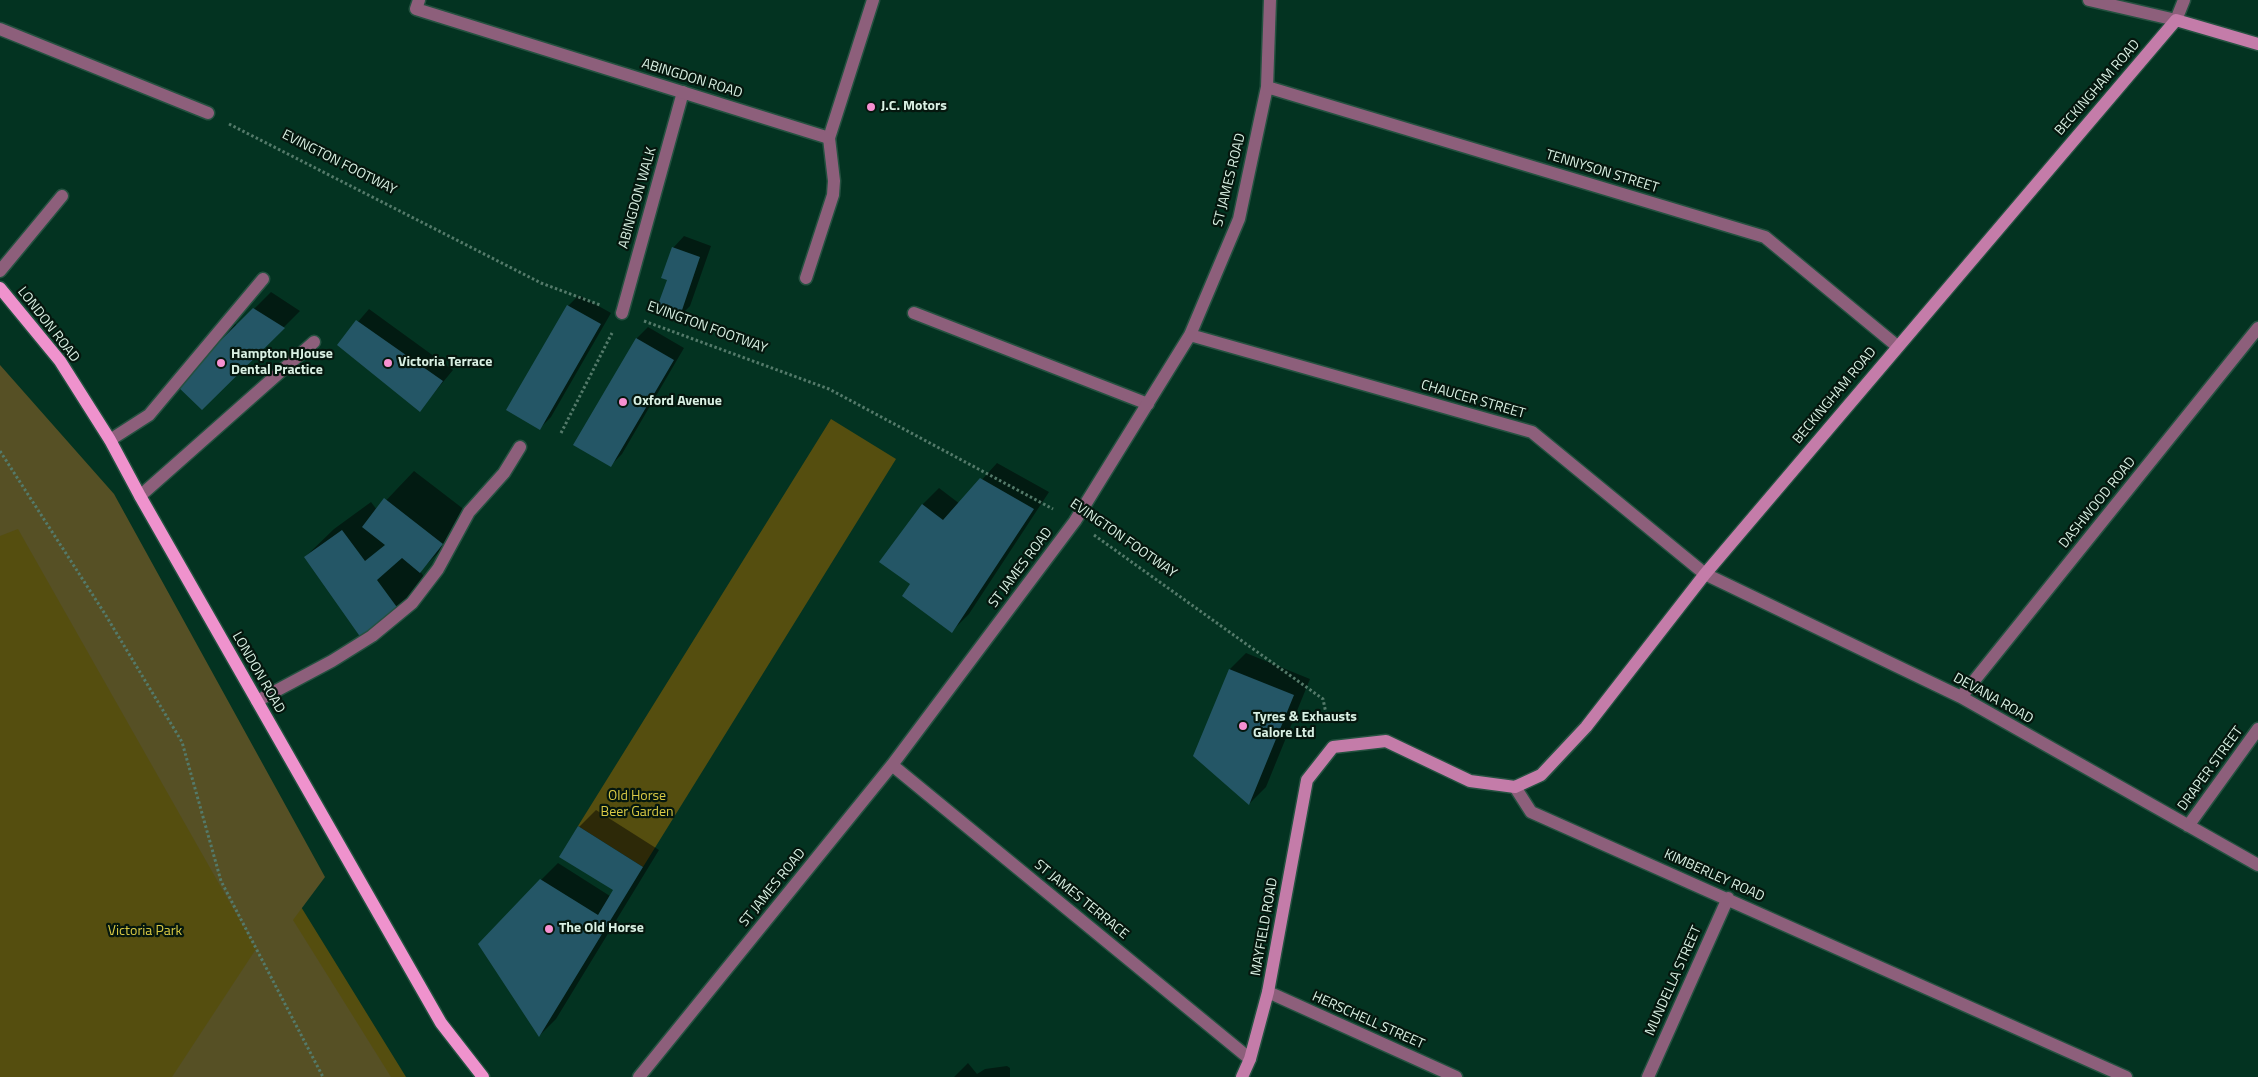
<!DOCTYPE html>
<html>
<head>
<meta charset="utf-8">
<style>
	body { margin:0 }
	canvas { display:block; background:#033321 }
</style>
</head>
<body>
<canvas width="2258" height="1077"></canvas>
<script>
const g = document.querySelector('canvas').getContext('2d');
g.lineJoin = 'round';
function paint(path, color) {
  g.fillStyle = color;
  g.fill(path, 'evenodd');
}
function shape(rows) {
  const path = new Path2D();
  for (const r of rows) {
    path.moveTo(r[0], r[1]);
    for (let i = 2; i < r.length; i += 2) path.lineTo(r[i], r[i + 1]);
  }
  return path;
}
function trace(path, color, width, dash) {
  g.strokeStyle = color;
  g.lineWidth = width;
  g.lineCap = dash ? 'butt' : 'round';
  g.setLineDash(dash || []);
  g.stroke(path);
}
function label(font, color, halo, rows, align = 'center') {
  g.font = font + ' "Titillium Web",sans-serif';
  g.lineWidth = 4.5;
  g.setLineDash([]);
  g.textBaseline = 'middle';
  g.strokeStyle = halo;
  g.fillStyle = color;
  for (const [text, x, y, turn = 0] of rows) {
    g.save();
    g.translate(x, y);
    g.rotate((+turn || 0) * Math.PI / 180);
    g.textAlign = isNaN(turn) ? turn : align;
    if (halo) g.strokeText(text, 0, 0);
    g.fillText(text, 0, 0);
    g.restore();
  }
}
const green = shape([
	[0,419,406,1077,0,1077],
	[831,419,896,459,643,867,578,826]
]);
const forest = shape([
	[0,365,114,494,325,877,293,920,391,1077,172,1077,256,949,18,529,0,536]
]);
const shadow = shape([
	[684,236,711,246,690,306,679,317,673,248],
	[271,292,300,311,202,409,216,337,232,320,237,326],
	[579,295,611,313,551,417,540,428,568,306],
	[369,309,453,370,420,410,338,345],
	[648,327,684,348,622,454,611,465,575,444,637,338],
	[997,463,1049,492,969,614,952,631,912,583,922,505,939,488,960,504],
	[414,471,470,514,448,543,420,571,427,581,398,609,305,557,334,529,371,502,377,510],
	[1246,653,1310,679,1266,787,1249,804,1194,756,1230,669],
	[596,810,659,850,556,1019,540,1035,541,880,558,863,610,896,614,889,579,827],
	[968,1063,977,1074,985,1069,1007,1066,1010,1068,1010,1077,954,1077]
]);
const building = shape([
	[672,247,700,257,679,319,656,310,667,280,661,278],
	[567,305,601,324,540,430,506,410],
	[253,308,285,328,202,410,175,384,215,336,219,342],
	[356,320,443,381,420,412,337,345],
	[636,338,674,360,611,467,573,445],
	[980,478,1034,509,952,633,902,596,910,584,879,562,922,504,943,520],
	[384,498,443,544,420,573,402,558,377,580,399,610,361,638,304,557,342,530,365,561,385,545,362,527],
	[1229,669,1294,695,1249,805,1193,756],
	[578,826,643,867,539,1037,478,944,540,879,598,915,613,890,559,857]
]);
const path = shape([
	[229,124,541,283,600,305],
	[644,321,829,389,1053,509],
	[561,433,612,333],
	[0,451,105,614,182,742,221,881,323,1077],
	[1094,535,1323,699,1328,723]
]);
const service = shape([
	[0,29,208,113],
	[0,271,62,196],
	[806,278,833,195,834,181,829,138],
	[622,313,683,92],
	[914,313,1148,404],
	[110,440,149,415,263,279],
	[140,496,314,342],
	[257,701,332,661,372,636,412,603,438,569,469,512,504,473,520,447]
]);
const minor = shape([
	[419,0,416,9,829,138,873,0],
	[2176,20,2184,0],
	[1267,87,1765,237,1897,346],
	[1190,335,1532,432,1705,574,1961,697,2258,865],
	[1961,697,2258,328],
	[892,765,1250,1059],
	[1515,787,1531,812,2126,1077],
	[2188,826,2258,729],
	[1268,992,1456,1077],
	[639,1077,892,765,1075,521,1190,335,1239,219,1267,87,1270,0],
	[1648,1077,1728,898]
]);
const tertiary = shape([
	[2089,0,2176,20]
]);
const secondary = shape([
	[1242,1077,1250,1059,1268,992,1307,780,1333,747,1386,741,1470,781,1515,787,1541,775,1586,727,1705,574,2176,20,2258,44]
]);
const primary = shape([
	[0,288,60,361,110,440,140,496,441,1023,483,1077]
]);
const markers = [
	[871,107,5,"#f690d1"],
	[221,363,5,"#f690d1"],
	[388,363,5,"#f690d1"],
	[623,402,5,"#f690d1"],
	[1243,726,5,"#f690d1"],
	[549,929,5,"#f690d1"]
];
const streetNames = [
	["ABINGDON ROAD",692,79,17],
	["BECKINGHAM ROAD",2098,88,-49],
	["EVINGTON FOOTWAY",339,163,27],
	["TENNYSON STREET",1602,172,17],
	["ST JAMES ROAD",1230,180,-76],
	["ABINGDON WALK",638,198,-74],
	["LONDON ROAD",48,325,52],
	["EVINGTON FOOTWAY",707,328,20],
	["BECKINGHAM ROAD",1835,396,-50],
	["CHAUCER STREET",1473,400,16],
	["DASHWOOD ROAD",2098,503,-51],
	["EVINGTON FOOTWAY",1123,539,35],
	["ST JAMES ROAD",1021,568,-53],
	["LONDON ROAD",258,673,60],
	["DEVANA ROAD",1993,699,29],
	["DRAPER STREET",2211,769,-54],
	["KIMBERLEY ROAD",1714,876,24],
	["ST JAMES ROAD",773,888,-51],
	["ST JAMES TERRACE",1081,900,39],
	["MAYFIELD ROAD",1265,927,-80],
	["MUNDELLA STREET",1674,981,-66],
	["HERSCHELL STREET",1368,1021,24]
];
const poiNames = [
	["J.C. Motors",881,107],
	["Hampton HJouse",231,355],
	["Dental Practice",231,371],
	["Victoria Terrace",398,363],
	["Oxford Avenue",633,402],
	["Tyres & Exhausts",1253,718],
	["Galore Ltd",1253,734],
	["The Old Horse",559,929]
];
const parkNames = [
	["Old Horse",637,797],
	["Beer Garden",637,813],
	["Victoria Park",145,932]
];
paint(green, '#554e0f');
paint(forest, '#565025');
paint(shadow, '#0007');
paint(building, '#245666');
trace(service, '#255140', 15);
trace(minor, '#255140', 15);
trace(tertiary, '#255140', 15);
trace(secondary, '#255140', 15);
trace(primary, '#255140', 15);
trace(path, '#547a6a', 3, [2.5, 2.5]);
trace(service, '#8d5f7b', 12);
trace(minor, '#8d5f7b', 12);
trace(tertiary, '#8d5f7b', 12);
trace(secondary, '#c47ca9', 12);
trace(primary, '#ef92cd', 12);
for (const [x, y, r, color] of markers) {
  const dot = new Path2D();
  dot.arc(x, y, r, 0, 2 * Math.PI);
  g.fillStyle = color;
  g.fill(dot);
  trace(dot, '#05170e', 2);
}
label('14px', '#d9f0e3', '#05170e', streetNames);
label('bold 14px', '#d9f0e3', '#05170e', poiNames, 'left');
label('14px', '#daca45', '#05170e', parkNames);
</script>
</body>
</html>
